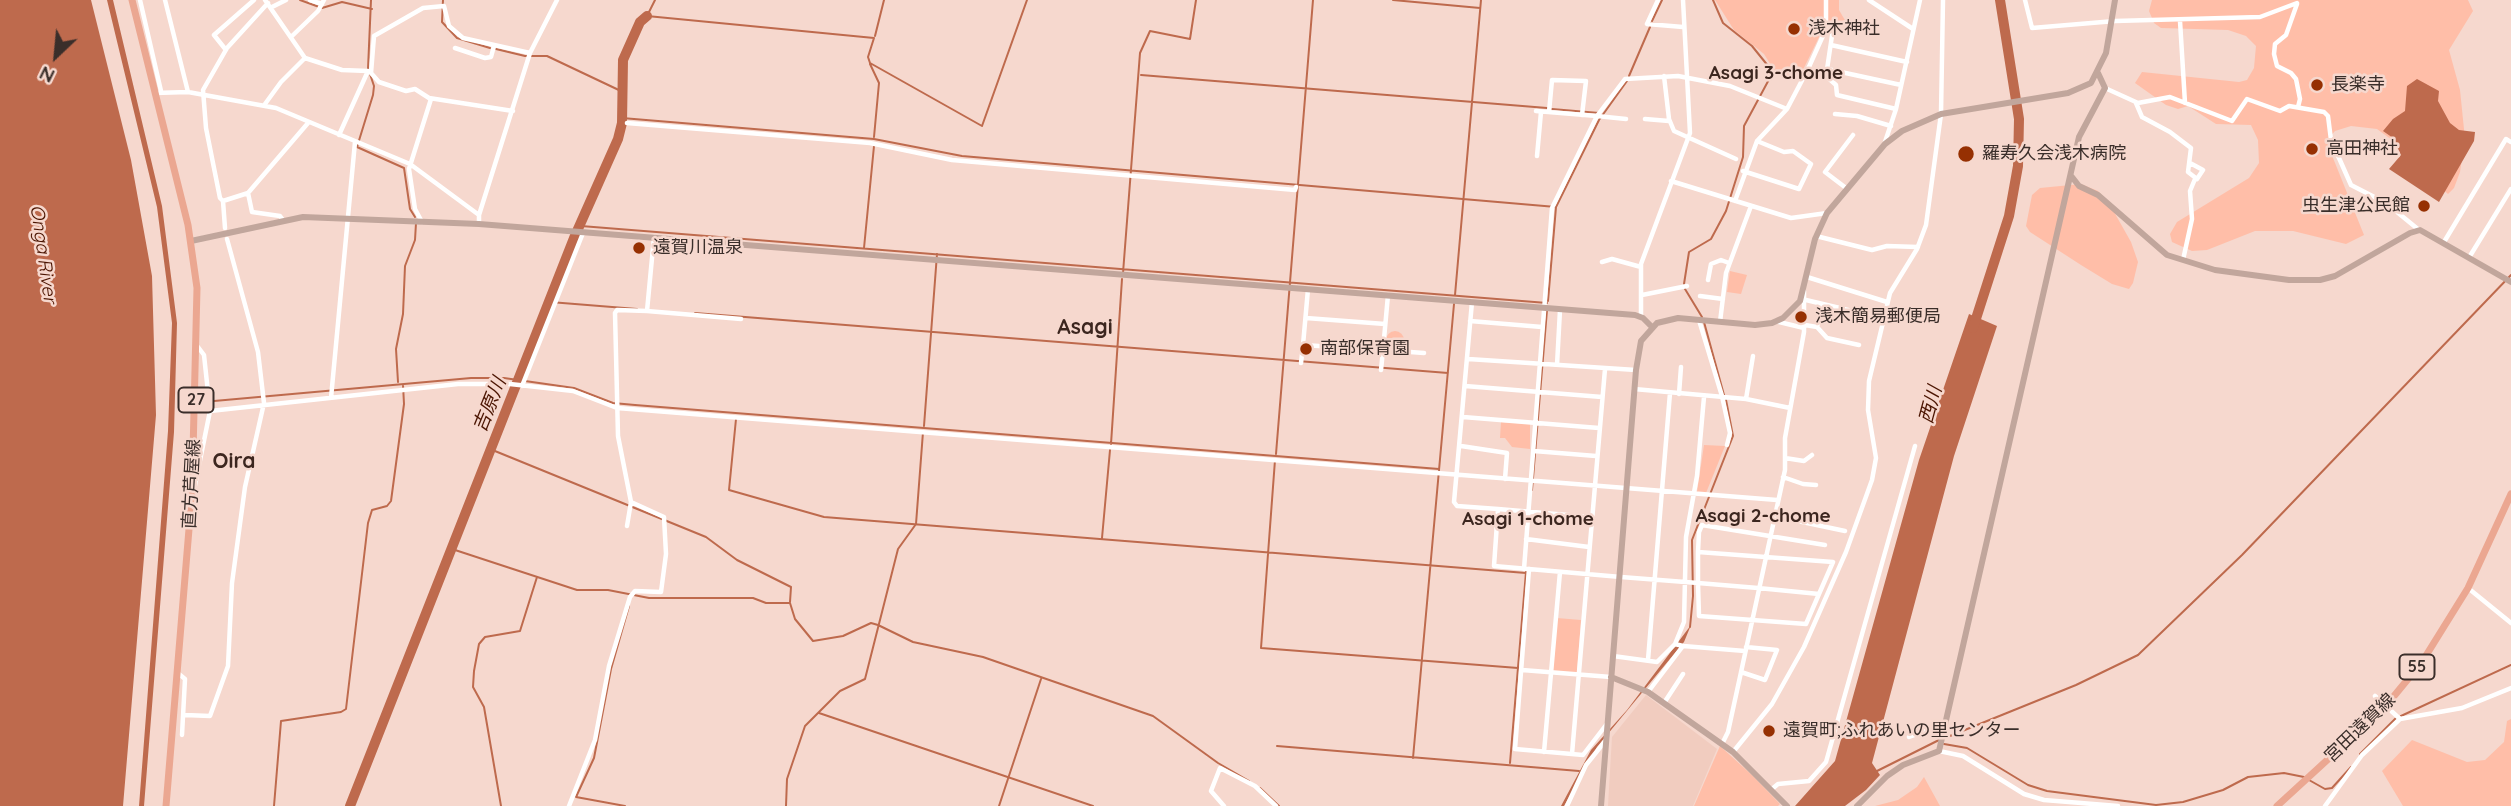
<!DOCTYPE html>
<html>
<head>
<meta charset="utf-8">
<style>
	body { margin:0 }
	#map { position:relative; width:2511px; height:806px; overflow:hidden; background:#f6d8ce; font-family:Quicksand,sans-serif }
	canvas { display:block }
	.north { position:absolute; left:21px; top:21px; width:70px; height:70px; -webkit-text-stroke:5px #f6d8ce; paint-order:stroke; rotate:206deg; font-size:19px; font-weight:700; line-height:28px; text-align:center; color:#3a2e2a }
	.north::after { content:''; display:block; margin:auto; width:24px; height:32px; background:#3a2e2a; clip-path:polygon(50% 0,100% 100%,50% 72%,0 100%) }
</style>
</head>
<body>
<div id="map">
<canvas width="2511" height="806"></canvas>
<div class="north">N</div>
</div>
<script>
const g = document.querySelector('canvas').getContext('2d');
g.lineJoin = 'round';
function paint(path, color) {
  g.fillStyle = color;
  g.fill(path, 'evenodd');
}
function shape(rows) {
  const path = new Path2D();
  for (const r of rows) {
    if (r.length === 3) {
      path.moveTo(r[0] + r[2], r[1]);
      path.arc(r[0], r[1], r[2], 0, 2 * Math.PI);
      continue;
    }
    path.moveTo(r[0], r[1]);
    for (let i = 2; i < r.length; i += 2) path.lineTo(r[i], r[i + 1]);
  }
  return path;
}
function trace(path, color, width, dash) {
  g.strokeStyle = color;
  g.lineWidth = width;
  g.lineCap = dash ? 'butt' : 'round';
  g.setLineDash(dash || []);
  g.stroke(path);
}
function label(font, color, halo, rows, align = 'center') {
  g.font = font + ' Quicksand,"Noto Sans JP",sans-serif';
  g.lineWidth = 5;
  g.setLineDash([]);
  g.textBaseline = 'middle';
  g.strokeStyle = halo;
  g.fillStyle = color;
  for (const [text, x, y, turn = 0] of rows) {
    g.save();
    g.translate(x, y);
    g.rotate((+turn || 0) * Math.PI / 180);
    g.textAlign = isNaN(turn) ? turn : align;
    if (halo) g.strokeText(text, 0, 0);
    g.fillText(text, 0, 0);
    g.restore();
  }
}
const built = shape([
	[1646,695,1717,749,1693,806,1608,806,1612,737]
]);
const green = shape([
	[1715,0,1839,0,1839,10,1849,27,1830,26,1822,31,1801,74,1788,75,1774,70,1764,54,1734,30],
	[2152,0,2468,0,2473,11,2449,50,2460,90,2465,139,2460,172,2454,188,2448,194,2441,188,2403,148,2377,129,2351,126,2335,131,2329,138,2329,148,2364,235,2346,244,2293,231,2255,231,2207,250,2192,251,2172,242,2170,234,2177,222,2249,178,2259,163,2258,140,2251,125,2216,124,2188,106,2178,109,2166,105,2135,83,2142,72,2239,82,2247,80,2254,68,2256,46,2246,36,2228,30,2161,28,2154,23,2149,11],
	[2081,184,2098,191,2109,203,2131,242,2138,262,2133,283,2129,289,2112,284,2081,265,2030,232,2026,226,2032,195,2040,188],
	[1730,271,1747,275,1741,294,1727,292],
	[1395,340,9],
	[1501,422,1530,424,1530,449,1512,447,1505,438,1500,438],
	[1704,445,1725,446,1706,493,1697,492],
	[1557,618,1581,620,1577,673,1553,671],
	[2511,719,2511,806,2403,806,2382,771,2412,740,2467,762,2485,760,2504,742,2507,721],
	[1720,746,1753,776,1780,804,1778,806,1694,806],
	[1924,777,1940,806,1875,806,1898,800,1917,787]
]);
const water = shape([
	[0,0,91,0,131,160,152,276,156,415,123,806,0,806],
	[107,0,113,0,162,206,177,323,174,432,144,806,139,806,168,431,172,323,157,207],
	[2417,79,2439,91,2438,101,2450,123,2459,130,2475,132,2474,141,2439,202,2389,169,2401,155,2393,138,2383,131,2393,119,2405,111,2407,86],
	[1969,314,1997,326,1954,456,1872,763,1880,775,1866,790,1845,806,1795,806,1835,761,1919,460],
	[1691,625,1684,642,1597,747,1564,806,1561,806,1591,750,1627,710]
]);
const stream = shape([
	[300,0,322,8,342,2,372,9],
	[443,0,442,22,457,38,490,48],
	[655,0,647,16,874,38,868,57,870,63,982,126,1027,0],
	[1393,0,1480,8],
	[1652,21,1662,0],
	[875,36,884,0],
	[496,49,525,56,547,56,623,92],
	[870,64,879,83,874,137],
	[368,69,371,0],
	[370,74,374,86,373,95,357,147,404,168,410,209,415,217],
	[1141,75,1547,108],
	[1629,76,1650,27],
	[1552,109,1599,113],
	[622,118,874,139,962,156,1556,207],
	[581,226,1547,303],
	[864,248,874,146],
	[1123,273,1140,53,1150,31,1190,39,1196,0],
	[1684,284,1689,252,1711,239,1726,211,1743,157,1744,126,1773,72,1752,46,1723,23,1713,0],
	[1685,289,1702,317],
	[1455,295,1481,0],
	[1548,301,1556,207,1599,120,1627,81],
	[550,302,637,309],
	[695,313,1448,373],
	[1704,322,1724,395],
	[398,382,396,349,403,314,405,266,415,240,416,223],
	[214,401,471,378,504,378,574,388,613,403,635,405,1439,469],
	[736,419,729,490,824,517,1526,573],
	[924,426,937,254],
	[1111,444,1122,279],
	[490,449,706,537,737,560,791,587,790,602],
	[1276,454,1313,0],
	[1275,460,1261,648,1518,668],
	[1532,490,1547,310],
	[1102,538,1110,450],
	[452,549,577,590,608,590,649,598,753,598,766,603,790,603,795,619,813,641,843,636,871,623,878,625,913,642,983,657,1153,716,1218,763,1249,781],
	[1690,627,1693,596,1692,540,1733,436,1726,400],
	[819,713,1093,806],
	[2401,716,2511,665],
	[1945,738,2076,685,2138,655,2242,555,2511,275],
	[1944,744,1967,748,2028,785,2047,791,2156,805,2183,802,2223,790,2248,777,2284,773,2304,777],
	[1277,746,1579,771],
	[2360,754,2396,718],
	[1413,758,1454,304],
	[1510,763,1526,572],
	[1875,772,1939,740],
	[2309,780,2325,789,2332,788,2351,767],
	[1260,788,1279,806],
	[274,806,281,721,341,712,346,709,368,523,372,510,387,506,391,501,404,404,403,385],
	[501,806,484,707,473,687,474,671,479,644,485,637,520,631,537,577],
	[625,806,576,797,594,758,611,669,629,606],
	[786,806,787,779,805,726,840,691,865,679,898,549,916,524,923,432],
	[999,806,1041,679]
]);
const river = shape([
	[1973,328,2009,216,2018,166,2019,119,2000,0],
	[350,806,574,238,618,139,622,123,623,60,640,22,647,16]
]);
const street = shape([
	[140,0,161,91],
	[165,0,188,92],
	[265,0,305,58],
	[310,0,322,4],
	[1658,0,1647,24,1683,27],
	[1869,0,1913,29],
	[2025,0,2032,28,2115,21,2260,17,2297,3],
	[2297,4,2286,35,2275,44,2274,54,2277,66,2291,73,2296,79,2300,99,2298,107],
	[272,7,286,0],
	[2180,21,2185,103],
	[1833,29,1826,76,1836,85,1837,95,1896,109],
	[291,37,318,11,324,0],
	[1831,45,1907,62],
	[455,48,485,58,491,57,494,46],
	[226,50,214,35,254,0],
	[1827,69,1901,85],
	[371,73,379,82,406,91,415,89,429,98,513,111],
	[1664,76,1669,119,1674,131,1736,159],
	[2105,88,2138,103,2170,97,2232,121,2247,99,2280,111,2289,106,2324,112,2328,116,2331,140,2351,185,2386,203,2419,230],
	[155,93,188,92,276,108,410,164,479,215],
	[2136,103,2142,117,2170,132,2191,148,2188,172,2197,179,2203,170,2190,163],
	[265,104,281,82,305,58,342,70,368,71],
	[1536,111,1597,116,1625,79,1678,76,1730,86,1787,109],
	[1549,112,1552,80,1586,81,1582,115],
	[1835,114,1857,116,1891,126],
	[1645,119,1669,121],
	[627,123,870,143,952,160,1295,190,1296,187],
	[339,135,368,71,371,73,374,36,423,8,444,6,449,26,463,38,530,53],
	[1885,142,1896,109,1920,0],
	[1537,156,1541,112],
	[1743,171,1799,189,1811,164,1793,151,1784,152,1757,141],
	[1671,181,1791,218,1827,213],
	[1846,188,1825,172,1853,135],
	[248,193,252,212,280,216,283,220],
	[223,201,248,193,308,123],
	[1735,201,1757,141,1787,109,1808,69,1826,29,1826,0],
	[422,222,415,209,409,169,431,99],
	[479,224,479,215,530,53,557,0],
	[225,228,223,201,220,198,206,128,203,90,227,48,268,3],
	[1816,236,1872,250,1887,246,1918,247],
	[2444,242,2506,139,2511,142],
	[2470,256,2511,189],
	[2183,260,2192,219,2190,191,2195,179],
	[1602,262,1612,259,1641,267],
	[1807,277,1887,302],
	[1708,280,1711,264,1721,260,1729,263],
	[1308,289,1303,345,1383,350,1388,295],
	[1642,295,1687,286],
	[1700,296,1723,299],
	[1806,300,1882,318],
	[1472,302,1454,502,1457,506,1498,509,1494,566,1621,577,1698,583,1758,588,1819,594,1806,624,1699,616,1698,583,1698,552],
	[647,311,654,237],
	[1641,317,1641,264,1690,133,1683,0],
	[1306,318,1385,324],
	[1699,320,1722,396,1730,433,1727,445],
	[1470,321,1542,327],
	[1775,321,1804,328],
	[1720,322,1726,273,1751,206],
	[1805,325,1817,327,1827,338,1859,345],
	[1817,327,1823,304],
	[198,347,204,355,210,411],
	[1468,359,1636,370],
	[1301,363,1303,345],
	[1557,365,1560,310],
	[1381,370,1383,350,1424,353],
	[522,386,583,233],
	[1465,386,1602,397],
	[1634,389,1746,399,1790,408],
	[1679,394,1681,367],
	[331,398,355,142],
	[1746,399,1753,356],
	[1463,417,1599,428],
	[1461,446,1507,453,1505,479],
	[1534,451,1596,456],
	[1785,458,1804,461,1812,455],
	[1783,477,1803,484,1816,485],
	[194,490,210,411,458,384,510,384,573,391,617,408,1777,500],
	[1498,509,1591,517],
	[1774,516,1845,531],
	[627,526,631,502,618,436,615,313,617,310,647,311,741,319],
	[1526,539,1589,547],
	[1524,569,1552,208,1597,116,1626,119],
	[1529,569,1515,749,1583,755,1606,725],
	[2468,588,2511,623],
	[1819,594,1833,562,1698,552,1699,532,1702,525,1825,545],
	[1683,646,1745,651],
	[1613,656,1657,662,1675,644],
	[1648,660,1670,393],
	[1522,670,1611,677],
	[1741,672,1765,680,1777,650,1746,647],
	[179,674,185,679,182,735],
	[1648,692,1683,646,1675,644,1684,622,1686,537,1697,476,1704,397],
	[2375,696,2400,719],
	[1664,703,1683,674],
	[185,715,210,716,228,666,232,583,245,487,264,403,258,352,227,239],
	[1909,737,1934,728,1943,731],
	[1722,744,1728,732,1785,470,1785,438,1804,332,1804,291],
	[1939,751,1963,756,2024,794,2044,800,2118,806],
	[1544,752,1560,572],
	[1733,752,1772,704,1804,647,1846,552,1872,480,1876,458,1868,410,1869,381,1890,293,1917,249,1926,225,1941,114,1943,0],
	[1572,754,1605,369],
	[1772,789,1778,784,1809,781,1826,762,1915,446],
	[569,806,595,740,609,666,630,597,635,591,661,592,666,554,664,517,631,502],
	[1224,806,1211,791,1220,768,1255,786,1276,806],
	[1567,806,1586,765,1606,740],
	[2325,806,2362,755,2400,719,2462,708,2511,688]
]);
const secondary = shape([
	[2072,177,2079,186,2098,195,2167,255,2215,270,2289,280,2320,280,2335,276,2410,233,2420,230,2511,282],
	[191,241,303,217,479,224,1635,315,1643,318,1652,327],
	[1611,677,1648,692,1733,752,1787,806],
	[1601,806,1636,370,1641,341,1657,323,1678,318,1755,325,1772,323,1783,318,1800,301,1815,239,1827,213,1885,144,1902,131,1941,114,2068,93,2091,83,2106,53,2115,0],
	[1857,806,1887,776,1903,765,1939,751,2079,137,2105,88,2098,73]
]);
const primary = shape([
	[132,0,188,225,197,288,192,493,166,806],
	[2277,806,2385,707,2422,662,2468,588,2511,494]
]);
const markers = [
	[1794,29,7,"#963002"],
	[2317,85,7,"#963002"],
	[2312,149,7,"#963002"],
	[1966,154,9,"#963002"],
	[2424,206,7,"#963002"],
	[639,248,7,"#963002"],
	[1801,317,7,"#963002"],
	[1306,349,7,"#963002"],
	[1769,731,7,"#963002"]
];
const shields = [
	[196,400,35],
	[2417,667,35]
];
const shieldNames = [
	["27",196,400],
	["55",2417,667]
];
const poiNames = [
	["浅木神社",1808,29],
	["長楽寺",2331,85],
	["高田神社",2326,149],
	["羅寿久会浅木病院",1982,154],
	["虫生津公民館",2410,206,"right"],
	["遠賀川温泉",653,248],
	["浅木簡易郵便局",1815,317],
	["南部保育園",1320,349],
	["遠賀町;ふれあいの里センター",1783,731]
];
const streetNames = [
	["直方芦屋線",192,484,-87],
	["宮田遠賀線",2360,728,-44]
];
const neighbourhoodNames = [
	["Asagi 3-chome",1776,73],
	["Asagi 2-chome",1763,516],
	["Asagi 1-chome",1528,519]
];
const waterNames = [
	["Onga River",43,254,82],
	["吉原川",490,405,-68],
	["西川",1931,405,-75]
];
const quarterNames = [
	["Asagi",1085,328],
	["Oira",234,462]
];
paint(built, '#f1ccbf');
paint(green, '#ffbea8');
paint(water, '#be6a4d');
trace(stream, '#be6a4d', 2);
trace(river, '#be6a4d', 10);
trace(street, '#fff', 4.5);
trace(secondary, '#c1a69c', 6);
trace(primary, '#eba791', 7);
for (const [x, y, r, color] of markers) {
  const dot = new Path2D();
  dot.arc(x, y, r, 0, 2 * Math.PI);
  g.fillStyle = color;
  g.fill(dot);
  trace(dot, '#f6d8ce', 2.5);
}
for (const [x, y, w] of shields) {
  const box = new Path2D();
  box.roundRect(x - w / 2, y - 12.5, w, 25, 5);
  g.fillStyle = '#f6d8ce';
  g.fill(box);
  trace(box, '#3a2e2a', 2);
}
label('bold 16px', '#3a2e2a', null, shieldNames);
label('18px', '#3a2e2a', '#f6d8ce', poiNames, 'left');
label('18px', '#3a2e2a', '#f6d8ce', streetNames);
label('bold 19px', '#3c261f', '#f6d8ce', neighbourhoodNames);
label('italic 19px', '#4b1401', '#f6d8ce', waterNames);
label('bold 21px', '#3c261f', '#f6d8ce', quarterNames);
</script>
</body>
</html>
